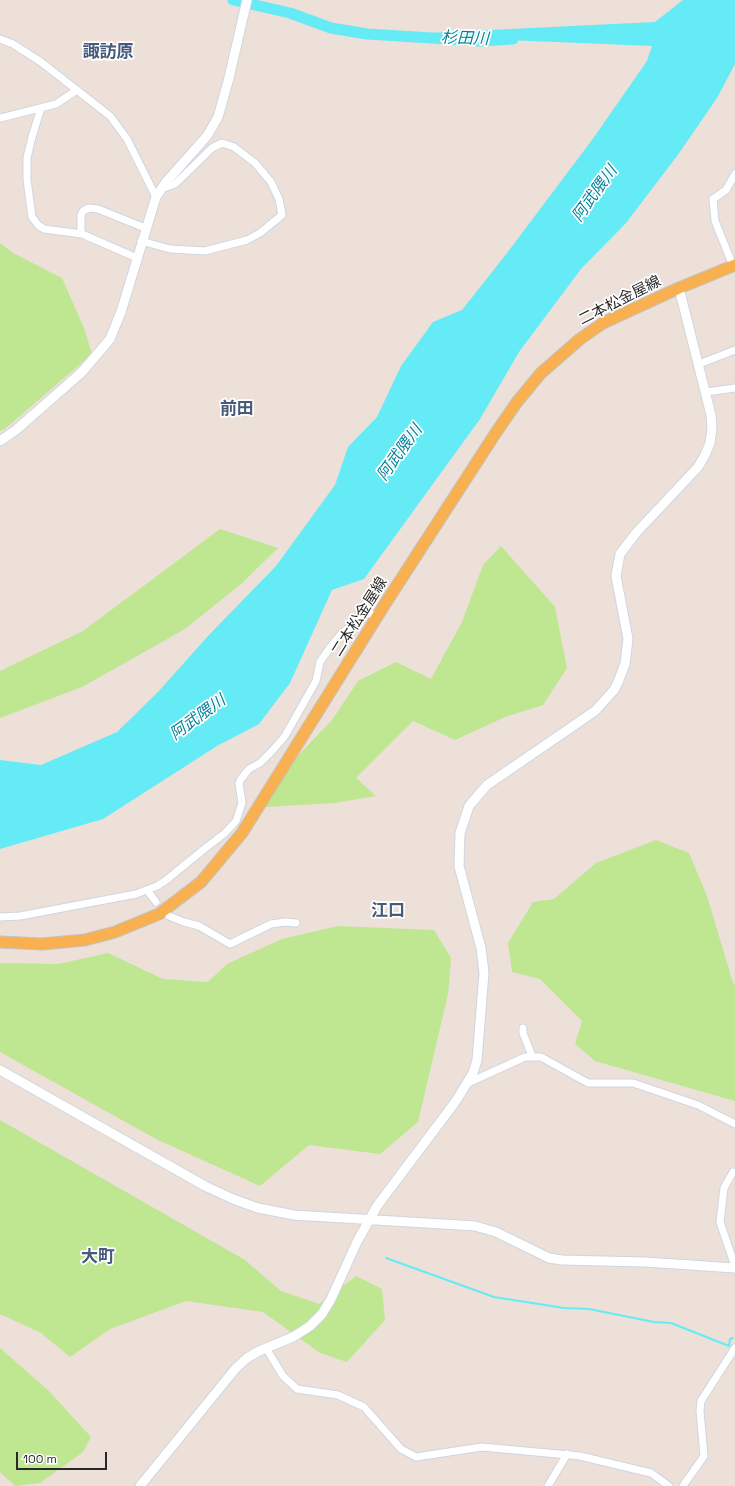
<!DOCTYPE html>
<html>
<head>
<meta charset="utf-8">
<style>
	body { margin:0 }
	#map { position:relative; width:735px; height:1486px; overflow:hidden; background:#ece0d8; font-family:"Space Grotesk",sans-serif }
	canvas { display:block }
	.scale { position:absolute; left:16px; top:1452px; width:91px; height:18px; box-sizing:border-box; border:2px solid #282828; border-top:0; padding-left:5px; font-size:12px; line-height:14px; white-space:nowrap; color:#282828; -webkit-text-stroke:3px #fff; paint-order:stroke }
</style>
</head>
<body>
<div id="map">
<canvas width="735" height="1486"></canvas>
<div class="scale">100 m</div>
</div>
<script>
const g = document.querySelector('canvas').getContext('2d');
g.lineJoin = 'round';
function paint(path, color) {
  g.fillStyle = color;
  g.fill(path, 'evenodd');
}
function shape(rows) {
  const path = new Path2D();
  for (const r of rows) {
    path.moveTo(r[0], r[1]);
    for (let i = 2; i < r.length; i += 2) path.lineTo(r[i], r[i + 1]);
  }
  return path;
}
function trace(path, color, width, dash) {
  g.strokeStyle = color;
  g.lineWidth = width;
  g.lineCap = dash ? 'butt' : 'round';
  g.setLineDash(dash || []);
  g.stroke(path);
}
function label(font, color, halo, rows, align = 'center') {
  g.font = font + ' "Space Grotesk","Noto Sans JP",sans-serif';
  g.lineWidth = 3.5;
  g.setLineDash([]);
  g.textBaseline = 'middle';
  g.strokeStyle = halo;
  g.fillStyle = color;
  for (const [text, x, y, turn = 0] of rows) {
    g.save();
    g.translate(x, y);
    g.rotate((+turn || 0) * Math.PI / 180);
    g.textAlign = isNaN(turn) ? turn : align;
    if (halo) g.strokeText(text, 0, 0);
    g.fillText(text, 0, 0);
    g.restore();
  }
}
const green = shape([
	[0,243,13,253,62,278,84,328,92,354,6,428,0,431],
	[220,529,278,548,242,583,185,629,82,687,0,718,0,671,83,631],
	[501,546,555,607,567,668,543,705,505,717,455,740,413,721,356,778,376,796,335,803,266,807,270,785,332,720,358,681,396,662,431,679,462,622,483,565],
	[656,840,689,853,707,896,733,983,735,984,735,1101,595,1061,575,1044,582,1021,540,979,512,972,508,943,533,902,554,899,596,863],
	[338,926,434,930,451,958,448,994,418,1122,380,1154,309,1145,260,1186,156,1139,0,1052,0,963,58,964,108,953,163,979,208,982,227,964,282,939],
	[0,1120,245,1260,281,1291,319,1304,356,1276,382,1289,385,1320,347,1362,320,1353,263,1312,186,1301,110,1329,70,1357,41,1333,0,1314],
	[0,1348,50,1392,91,1437,83,1452,40,1483,15,1486,0,1472]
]);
const water = shape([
	[683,0,735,0,735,64,717,98,677,156,626,223,581,269,519,352,480,419,364,579,332,590,290,683,259,724,217,746,103,819,0,849,0,760,41,765,117,732,158,692,208,636,276,566,335,485,348,447,377,417,401,366,433,322,462,310,507,253,592,140,647,61,652,46,386,35,655,22]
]);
const stream = shape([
	[386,1258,494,1297,564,1308,589,1309,654,1322,671,1323,729,1346,730,1339,733,1338]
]);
const river = shape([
	[233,0,290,13,331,28,367,34,480,41,513,39]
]);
const minor = shape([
	[0,39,13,44,41,62,110,116,127,139,156,197],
	[41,108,32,137,27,158,27,180,32,217,38,225,44,229,82,234,137,258],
	[0,118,56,104,77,90],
	[81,234,81,215,83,211,89,208,98,209,145,228],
	[141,241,170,249,205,251,247,240,260,233,282,215,279,199,271,182,255,163,234,147,222,143,212,148,175,184,161,189],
	[733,266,715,221,713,199,726,190,735,174],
	[699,364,735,350],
	[706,392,735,388],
	[147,890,156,902],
	[169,916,184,922,199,926,230,944,271,924,285,922,296,923],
	[0,917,20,916,136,894,157,886,165,881,203,850,225,833,236,821,242,803,239,783,241,779,249,769,260,763,272,751,285,736,316,681,320,662,331,646,342,633,367,613,378,616],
	[523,1028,523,1033,532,1056],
	[468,1083,525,1057,541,1057,588,1083,633,1083,698,1105,735,1124],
	[733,1172,724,1188,720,1222,735,1266],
	[266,1348,283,1376,297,1389,338,1395,364,1407,401,1449,416,1457,482,1447,580,1456,651,1473,669,1486],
	[548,1486,567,1454],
	[683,1486,704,1456,700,1411,701,1401,735,1348]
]);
const tertiary = shape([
	[0,441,16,430,82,372,110,339,121,312,156,197,166,182,207,136,218,117,229,78,247,0],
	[0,1070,205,1186,233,1199,258,1208,294,1215,475,1226,496,1232,549,1258,562,1260,645,1262,735,1268],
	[140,1486,236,1368,247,1358,259,1351,293,1337,310,1326,322,1314,331,1299,357,1242,377,1206,456,1101,473,1073,477,1060,484,973,481,948,459,866,460,833,469,806,487,785,595,711,614,690,618,682,625,664,628,639,616,576,620,554,636,533,698,467,705,455,710,443,712,429,711,415,679,288]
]);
const primary = shape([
	[0,942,42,944,85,940,115,932,159,914,201,882,242,833,385,604,495,434,517,402,541,373,580,339,603,323,679,288,735,265]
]);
const streetNames = [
	["二本松金屋線",620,301,-27],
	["二本松金屋線",360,617,-58]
];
const waterNames = [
	["杉田川",465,39,2],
	["阿武隈川",595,194,-54],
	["阿武隈川",400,453,-54],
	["阿武隈川",198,718,-36]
];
const quarterNames = [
	["諏訪原",108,52],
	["前田",237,409],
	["江口",388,911],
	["大町",98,1257]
];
paint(green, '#bfe691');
paint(water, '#64ebf5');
trace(stream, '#64ebf5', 2);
trace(river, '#64ebf5', 11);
trace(minor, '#ced6e2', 9);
trace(tertiary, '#ced6e2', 11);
trace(primary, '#c3c3c3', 13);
trace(minor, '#fff', 7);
trace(tertiary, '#fff', 9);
trace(primary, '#f8b051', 11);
label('15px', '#282828', '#fff', streetNames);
label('italic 16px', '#078298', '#fff', waterNames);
label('bold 17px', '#465a7b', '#fff', quarterNames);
</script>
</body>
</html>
